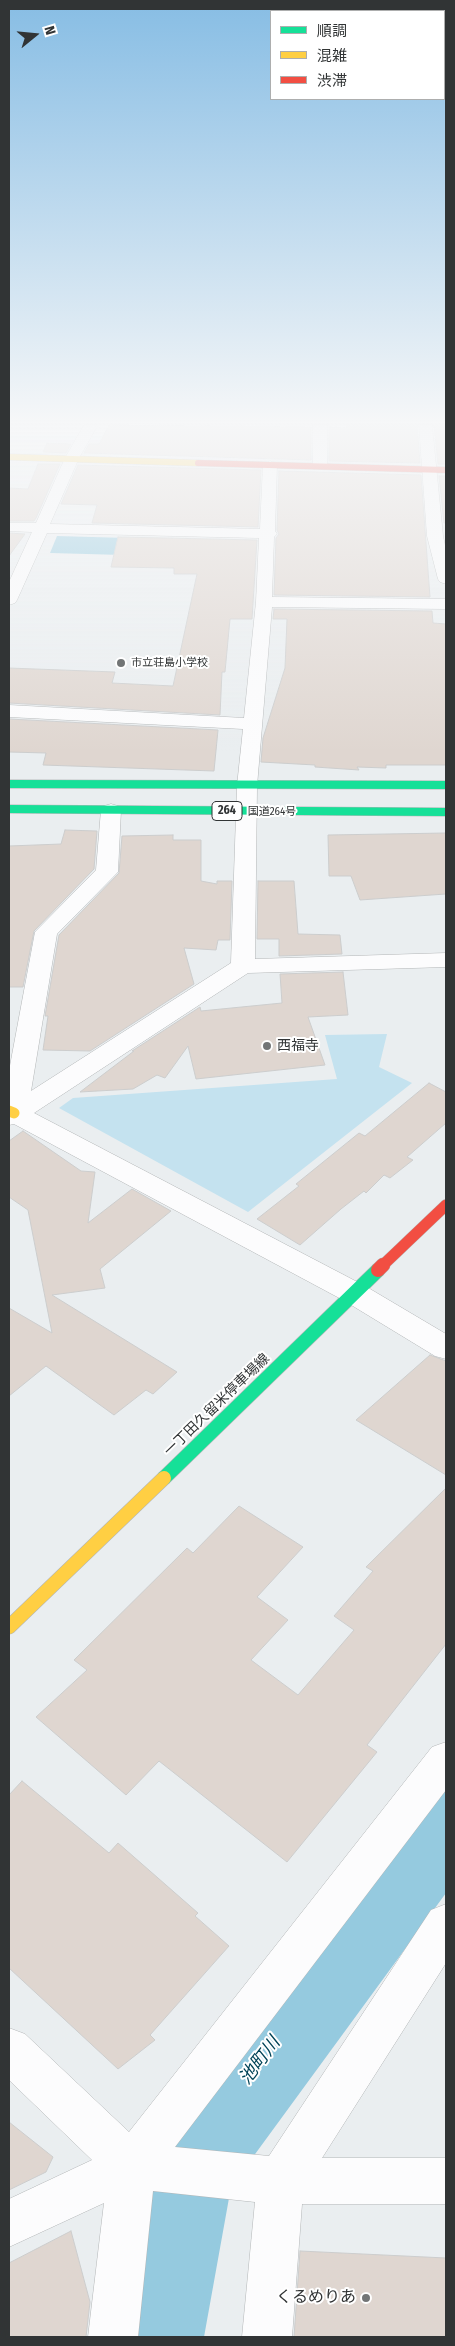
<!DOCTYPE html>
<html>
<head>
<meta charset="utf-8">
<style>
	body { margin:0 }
	#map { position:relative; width:455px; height:2346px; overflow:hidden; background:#eaeef0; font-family:"Fira Sans Condensed","Noto Sans JP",sans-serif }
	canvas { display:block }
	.frame { position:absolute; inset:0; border:10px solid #313435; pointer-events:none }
	.legend { position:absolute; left:270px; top:10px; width:175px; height:90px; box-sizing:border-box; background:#fff; border:1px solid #adaeae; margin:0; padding:6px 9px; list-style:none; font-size:15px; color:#313435 }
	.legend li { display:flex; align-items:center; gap:10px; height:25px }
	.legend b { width:25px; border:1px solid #adaeae }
	.north { position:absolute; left:10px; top:10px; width:50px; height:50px; -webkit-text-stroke:4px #fff; paint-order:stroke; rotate:73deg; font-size:14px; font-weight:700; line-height:20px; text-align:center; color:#313435 }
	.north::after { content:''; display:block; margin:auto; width:18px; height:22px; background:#313435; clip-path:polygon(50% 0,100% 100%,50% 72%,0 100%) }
</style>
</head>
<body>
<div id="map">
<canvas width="455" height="2346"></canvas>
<div class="frame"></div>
<ul class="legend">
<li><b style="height:6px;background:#16e098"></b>順調</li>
<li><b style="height:6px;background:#ffcf43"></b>混雑</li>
<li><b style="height:6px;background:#f24e42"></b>渋滞</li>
</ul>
<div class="north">N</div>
</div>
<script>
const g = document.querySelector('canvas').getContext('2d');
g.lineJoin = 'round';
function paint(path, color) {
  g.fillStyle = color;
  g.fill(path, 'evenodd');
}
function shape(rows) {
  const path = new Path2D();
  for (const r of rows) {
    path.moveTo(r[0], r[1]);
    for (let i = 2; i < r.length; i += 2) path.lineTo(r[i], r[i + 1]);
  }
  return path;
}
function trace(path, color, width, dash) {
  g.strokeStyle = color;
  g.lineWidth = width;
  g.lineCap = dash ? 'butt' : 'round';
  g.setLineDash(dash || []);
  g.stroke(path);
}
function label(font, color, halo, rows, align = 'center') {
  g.font = font + ' "Fira Sans Condensed","Noto Sans JP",sans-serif';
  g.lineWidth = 4;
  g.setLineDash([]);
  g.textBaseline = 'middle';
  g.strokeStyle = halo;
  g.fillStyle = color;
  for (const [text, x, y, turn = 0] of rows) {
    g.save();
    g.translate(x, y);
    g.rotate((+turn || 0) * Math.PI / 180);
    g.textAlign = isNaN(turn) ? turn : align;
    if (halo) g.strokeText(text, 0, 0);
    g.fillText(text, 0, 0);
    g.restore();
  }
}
const green = shape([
	[387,1034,379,1067,412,1083,248,1212,59,1108,73,1098,337,1079,325,1035]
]);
const water = shape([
	[57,536,128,538,122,555,50,553]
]);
const river = shape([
	[446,1774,446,1893,231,2187,204,2337,88,2337,127,2165,143,2127,413,1787,446,1774]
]);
const building = shape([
	[109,425,311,427,311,460,84,453,89,444,99,444,109,425],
	[347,425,417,425,420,463,329,461,329,427,347,428,347,425],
	[434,425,446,425,446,464,438,464,434,425],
	[47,443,71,444,66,453,43,452,47,443],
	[38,464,60,464,36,518,34,521,9,521,9,488,28,489,38,464],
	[78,465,261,470,258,527,92,523,97,505,61,504,78,465],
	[279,471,421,475,430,597,274,595,276,538,279,534,277,530,279,471],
	[439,476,446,476,446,523,444,523,439,476],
	[9,533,25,534,9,556,9,533],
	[118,537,257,540,252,619,230,619,225,672,222,672,220,715,9,703,9,668,115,672,112,683,173,686,197,574,174,574,174,568,111,567,118,537],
	[274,609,432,611,433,623,446,624,446,765,386,765,386,768,357,767,359,770,315,767,315,765,261,762,263,738,285,668,287,619,273,619,274,609],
	[9,719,218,730,214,771,43,765,46,753,9,752,9,719],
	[65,830,97,831,94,869,34,931,23,987,9,987,9,846,61,844,65,830],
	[446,833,446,894,360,900,351,876,329,876,328,835,446,833],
	[173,835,173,840,201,840,201,881,217,884,217,881,232,881,230,940,218,940,216,950,184,948,194,984,90,1051,43,1050,48,1016,45,1016,59,935,119,873,122,836,173,835],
	[258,881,294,881,298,934,340,935,342,954,279,956,279,939,257,939,258,881],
	[343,972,348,1015,308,1017,325,1065,196,1079,188,1046,165,1078,157,1075,133,1089,80,1092,134,1051,132,1051,200,1007,201,1011,282,1003,280,974,343,972],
	[429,1083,446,1092,446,1123,407,1157,413,1160,390,1178,384,1175,366,1193,364,1191,341,1209,300,1245,257,1219,299,1186,296,1184,359,1133,365,1136,429,1083],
	[23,1131,81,1171,95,1172,88,1223,132,1189,171,1211,100,1269,105,1288,52,1295,177,1372,153,1394,146,1390,114,1415,46,1366,9,1396,9,1308,52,1333,28,1210,9,1197,9,1141,23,1131],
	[430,1355,446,1361,446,1475,356,1420,430,1355],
	[446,1488,446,1644,367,1745,377,1752,287,1862,159,1761,126,1795,36,1717,87,1670,74,1660,187,1548,193,1553,239,1506,303,1547,257,1597,288,1620,251,1660,298,1695,354,1630,334,1616,373,1571,366,1567,446,1488],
	[22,1781,109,1853,118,1843,198,1913,195,1916,229,1946,150,2035,155,2040,118,2069,9,1968,9,1795,22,1781],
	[9,2122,53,2157,46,2172,9,2190,9,2122],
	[71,2231,90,2302,86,2337,9,2337,9,2263,71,2231],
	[300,2251,446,2258,446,2337,294,2337,300,2251]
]);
const street = shape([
	[84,425,98,425,79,458,50,524,260,529,263,465,270,461,277,465,275,531,277,534,274,537,272,597,446,599,446,609,272,607,257,786,255,959,446,953,446,967,248,973,34,1113,365,1286,446,1334,446,1359,435,1356,343,1300,14,1124,9,1125,9,1071,35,932,96,870,101,810,104,806,111,804,118,806,121,810,118,872,57,934,31,1091,231,963,237,786,243,729,9,717,9,705,244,718,256,602,259,538,47,533,17,600,15,603,9,605,9,582,32,532,9,531,9,523,36,523,65,458,84,425],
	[313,425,327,425,327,465,320,469,313,465,313,425],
	[419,425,432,425,443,536,446,550,446,584,440,582,438,579,427,536,419,425],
	[446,1742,446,1790,175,2147,269,2156,431,1910,446,1904,446,1963,322,2158,446,2158,446,2204,302,2204,292,2337,242,2337,255,2202,153,2191,138,2337,88,2337,104,2203,9,2247,9,2199,92,2160,9,2080,9,2028,25,2034,129,2132,432,1747,446,1742]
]);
const fastFar1 = shape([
	[9,784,446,785],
	[9,809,446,812]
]);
const fast = shape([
	[164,1478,378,1270]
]);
const slowFar2 = shape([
	[9,457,198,463]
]);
const slowFar1 = shape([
	[9,1111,14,1113]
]);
const slow = shape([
	[9,1627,164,1478]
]);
const jamFar2 = shape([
	[198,463,446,470]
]);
const jamFar1 = shape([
	[382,1266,446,1205]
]);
const jam = shape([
	[378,1270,383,1265]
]);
const markers = [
	[121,663,5,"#727576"],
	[267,1046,5,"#727576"],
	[366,2298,5,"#727576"]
];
const farPoinames = [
	["市立荘島小学校",131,663]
];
const farStreetnames = [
	["国道264号",272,812]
];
const shields = [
	[227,811,30]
];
const shieldNames = [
	["264",227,811]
];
const poiNames = [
	["西福寺",277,1046]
];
const streetNames = [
	["一丁田久留米停車場線",217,1405,-44]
];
const nearPoinames = [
	["くるめりあ",356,2298]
];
const nearWaternames = [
	["池町川",260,2061,-53]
];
paint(green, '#c4e2ef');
paint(water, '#95cadf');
paint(river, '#95cadf');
paint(building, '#dfd6d0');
trace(building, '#cccdcd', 1);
trace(street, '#b3b6b7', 1);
trace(fastFar1, '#b3b6b7', 9);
trace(fast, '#b3b6b7', 15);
trace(slowFar2, '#b3b6b7', 7);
trace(slowFar1, '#b3b6b7', 12);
trace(slow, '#b3b6b7', 15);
trace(jamFar2, '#b3b6b7', 7);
trace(jamFar1, '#b3b6b7', 12);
trace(jam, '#b3b6b7', 15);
paint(street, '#fcfcfd');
trace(fastFar1, '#16e098', 8);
trace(fast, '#16e098', 14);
trace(slowFar2, '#ffcf43', 6);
trace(slowFar1, '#ffcf43', 11);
trace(slow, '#ffcf43', 14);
trace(jamFar2, '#f24e42', 6);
trace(jamFar1, '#f24e42', 11);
trace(jam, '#f24e42', 14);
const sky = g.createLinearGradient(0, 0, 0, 753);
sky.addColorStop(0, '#87bde4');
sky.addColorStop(0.56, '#f6f7f8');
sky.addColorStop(1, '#f6f7f800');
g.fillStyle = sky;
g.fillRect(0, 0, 455, 753);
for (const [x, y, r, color] of markers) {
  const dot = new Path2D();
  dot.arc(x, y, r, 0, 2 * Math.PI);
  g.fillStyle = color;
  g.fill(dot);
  trace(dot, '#fff', 2);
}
label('11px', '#313435', '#fff', farPoinames, 'left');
label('11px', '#313435', '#fff', farStreetnames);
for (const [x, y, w] of shields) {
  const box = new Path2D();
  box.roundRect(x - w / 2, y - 9.5, w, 19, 4);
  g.fillStyle = '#fff';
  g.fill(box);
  trace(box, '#313435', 1);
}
label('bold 12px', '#313435', null, shieldNames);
label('14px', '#313435', '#fff', poiNames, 'left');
label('14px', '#313435', '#fff', streetNames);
label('16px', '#313435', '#fff', nearPoinames, 'right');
label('italic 18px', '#004357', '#fff', nearWaternames);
</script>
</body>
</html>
